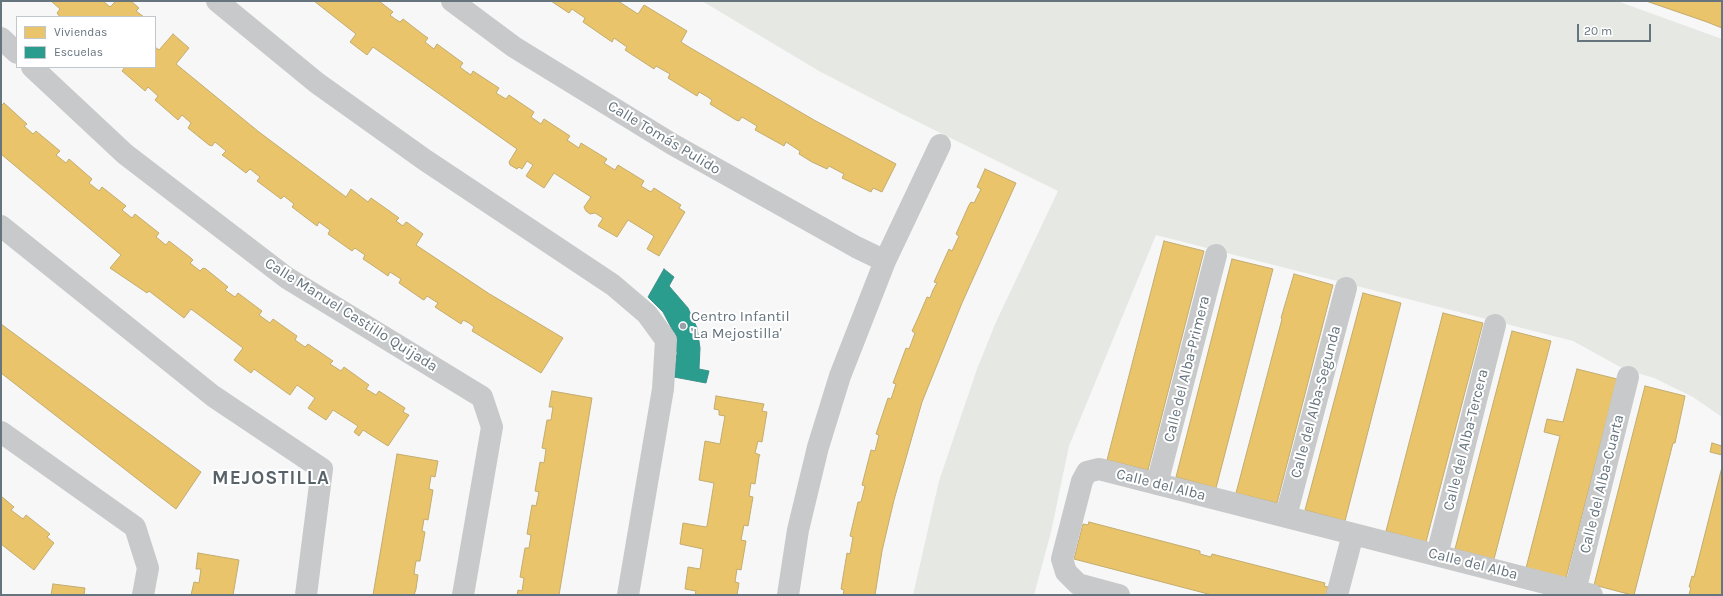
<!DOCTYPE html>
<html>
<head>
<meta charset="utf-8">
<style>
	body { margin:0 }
	#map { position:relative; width:1723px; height:596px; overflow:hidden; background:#f7f7f7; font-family:Karla,sans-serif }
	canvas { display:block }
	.frame { position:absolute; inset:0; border:2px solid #66747e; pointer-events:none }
	.legend { position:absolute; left:16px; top:16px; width:140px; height:52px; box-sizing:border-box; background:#fff; border:1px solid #c2c7cb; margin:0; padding:5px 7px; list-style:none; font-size:12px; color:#66747e }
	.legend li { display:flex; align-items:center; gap:8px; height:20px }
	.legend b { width:20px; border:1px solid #c2c7cb }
	.scale { position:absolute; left:1577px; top:24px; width:74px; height:18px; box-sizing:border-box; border:2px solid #66747e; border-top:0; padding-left:5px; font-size:12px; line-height:14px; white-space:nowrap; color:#66747e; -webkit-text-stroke:3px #fff; paint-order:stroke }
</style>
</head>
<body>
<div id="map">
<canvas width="1723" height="596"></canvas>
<div class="frame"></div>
<ul class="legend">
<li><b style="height:11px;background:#e9c46a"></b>Viviendas</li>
<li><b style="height:11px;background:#2a9d8f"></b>Escuelas</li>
</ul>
<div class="scale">20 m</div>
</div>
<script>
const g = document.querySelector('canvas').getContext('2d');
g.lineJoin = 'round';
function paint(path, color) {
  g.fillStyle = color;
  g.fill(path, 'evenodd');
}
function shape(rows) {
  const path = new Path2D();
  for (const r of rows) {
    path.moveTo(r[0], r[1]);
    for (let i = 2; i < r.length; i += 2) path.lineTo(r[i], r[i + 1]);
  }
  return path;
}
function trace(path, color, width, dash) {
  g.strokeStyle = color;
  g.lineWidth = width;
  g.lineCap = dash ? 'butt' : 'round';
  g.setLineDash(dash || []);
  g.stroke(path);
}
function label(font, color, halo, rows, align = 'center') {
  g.font = font + ' Karla,sans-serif';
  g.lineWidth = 4;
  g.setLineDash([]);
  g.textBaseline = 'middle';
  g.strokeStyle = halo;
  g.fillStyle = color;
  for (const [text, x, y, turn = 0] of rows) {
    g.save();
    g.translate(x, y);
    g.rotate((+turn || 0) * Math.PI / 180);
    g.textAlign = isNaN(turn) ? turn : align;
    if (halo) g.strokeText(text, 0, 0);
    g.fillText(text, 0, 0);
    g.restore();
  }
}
const green = shape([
	[702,1,1617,1,1722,39,1722,417,1693,397,1654,378,1624,369,1573,341,1156,235,1069,446,1051,532,1034,595,913,595,939,481,977,369,996,322,1058,191,898,112,819,71]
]);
const homes = shape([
	[51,1,103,1,110,7,116,1,131,1,139,8,136,11,144,17,60,17,57,13,60,9,51,1],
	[314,1,379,1,393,12,390,15,395,19,400,22,403,19,425,36,428,38,425,42,434,49,437,44,463,63,460,67,465,71,471,75,473,71,499,88,496,93,506,99,509,95,534,112,531,117,541,124,544,119,570,136,567,140,579,148,581,143,607,159,604,163,615,170,618,165,644,181,641,186,651,192,654,188,681,205,679,208,685,212,659,256,647,249,654,236,628,220,617,237,598,226,603,218,595,213,590,214,586,211,584,207,591,197,554,173,544,188,526,176,533,165,527,161,522,169,519,167,517,169,510,165,509,162,517,149,373,47,367,55,350,42,356,34,314,1],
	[551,1,618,1,638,14,644,5,687,31,681,42,689,47,814,120,896,164,882,192,873,188,871,192,842,178,844,174,829,166,827,169,812,162,799,154,800,151,786,142,784,146,755,130,757,126,742,117,739,121,736,120,710,104,712,100,706,96,699,92,697,96,668,78,670,74,656,66,654,69,625,50,627,47,614,38,612,42,583,22,585,18,572,9,569,13,551,1],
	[1646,1,1722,1,1722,28,1707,22,1646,1],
	[173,34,189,48,176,64,259,132,346,197,351,189,368,202,371,198,388,210,399,218,396,221,403,226,406,222,408,223,423,234,416,245,488,293,563,338,541,373,472,331,474,327,469,323,463,320,461,324,435,307,438,303,427,296,424,300,422,299,399,283,401,279,390,272,388,276,378,269,363,259,365,255,355,248,352,251,328,234,330,230,319,222,317,226,292,207,294,204,284,196,281,199,257,181,260,177,250,169,246,173,225,157,222,155,226,151,215,142,212,146,209,145,188,128,191,123,182,115,178,120,155,100,158,96,148,87,145,91,122,71,125,67,155,67,155,47,159,50,173,34],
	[4,103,27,124,24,126,33,134,36,131,60,151,56,155,66,163,69,159,92,179,89,183,99,191,102,187,126,206,122,210,132,218,135,214,159,233,156,237,166,245,169,241,191,258,193,260,190,263,200,271,203,268,206,269,228,287,225,290,235,297,238,293,262,311,259,315,270,323,273,319,297,336,295,340,305,347,308,344,333,361,330,364,341,371,344,367,369,385,366,389,376,395,379,391,405,408,403,412,409,415,388,446,363,430,359,436,354,432,358,426,333,410,326,420,308,408,315,398,297,385,290,395,254,369,251,373,234,360,243,348,191,309,184,318,149,291,147,293,110,268,121,255,1,154,1,106,4,103],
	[985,169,1016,183,962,303,922,402,894,500,882,551,875,595,843,595,844,590,841,589,847,553,850,554,853,537,850,536,858,502,861,502,865,486,862,485,871,450,875,451,879,435,876,434,888,398,891,399,896,384,893,383,906,348,909,349,915,333,912,331,918,318,927,297,930,298,933,290,937,283,934,282,949,249,952,251,959,236,956,234,969,205,971,202,974,203,981,189,977,187,985,169],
	[1164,241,1204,251,1148,470,1107,460,1164,241],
	[1232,259,1273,269,1216,488,1176,477,1232,259],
	[1294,274,1333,285,1277,503,1236,493,1282,319,1281,318,1294,274],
	[1363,293,1401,303,1345,521,1305,510,1363,293],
	[1443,313,1483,323,1426,542,1386,531,1443,313],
	[1,324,201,472,176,509,1,373,1,324],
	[1512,331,1551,341,1494,559,1455,549,1512,331],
	[1577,369,1617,379,1566,578,1526,568,1560,436,1544,432,1547,419,1563,422,1577,369],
	[1645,386,1685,396,1675,443,1673,443,1634,595,1632,595,1594,585,1645,386],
	[552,391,592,398,559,595,517,595,518,590,522,591,524,578,520,577,525,548,529,548,531,535,527,534,532,505,536,506,539,492,535,491,540,462,544,463,546,449,542,448,547,420,551,420,552,413,553,407,549,407,552,391],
	[716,396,764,404,762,411,767,412,762,442,758,441,755,453,760,455,759,457,755,484,751,483,749,496,753,497,748,526,744,525,741,540,746,541,741,570,737,569,735,582,739,583,737,595,695,595,696,591,685,589,688,567,700,569,703,549,680,544,683,523,706,527,707,526,714,483,699,480,705,441,720,444,725,416,719,415,719,410,714,409,716,396],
	[1712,443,1722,446,1722,455,1710,452,1712,443],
	[397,454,438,461,435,477,431,476,429,489,433,490,428,520,424,519,422,531,425,532,420,561,416,561,415,567,414,574,418,575,416,589,414,595,373,595,397,454],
	[1722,467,1722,595,1689,595,1691,587,1689,587,1692,576,1694,577,1722,467],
	[1,496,14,507,11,510,23,519,26,515,50,534,47,537,54,543,34,570,1,544,1,496],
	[1089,522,1200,551,1200,554,1211,557,1212,554,1325,583,1324,586,1328,587,1326,595,1212,595,1074,559,1083,524,1088,525,1089,522],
	[198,553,239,560,233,595,191,595,194,582,199,583,201,569,196,569,198,553],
	[53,584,85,588,84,595,51,595,53,584]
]);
const schools = shape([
	[664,269,674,277,669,286,688,308,697,328,700,348,699,369,709,371,706,383,674,377,677,353,673,331,663,312,648,297,664,269]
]);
const street = shape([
	[217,1,317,83,425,160,613,285,647,314,666,340,663,389,628,595],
	[452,1,514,47,672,144,856,247,885,261],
	[1,38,17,53],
	[32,67,125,154,287,278,482,397,492,427,463,595],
	[1,226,213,396,322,469,306,595],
	[1,432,135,527,148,568,143,595],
	[1157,484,1216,255],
	[1286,516,1346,288],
	[1437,555,1495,325],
	[1575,591,1628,377],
	[788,595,798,530,818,447,840,376,885,261,940,145],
	[1119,595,1078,584,1066,572,1062,559,1082,481,1087,472,1099,469,1592,595],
	[1337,595,1353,534]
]);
const markers = [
	[683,326,4,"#99a2a8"]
];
const streetNames = [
	["Calle Tomás Pulido",664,138,31],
	["Calle Manuel Castillo Quijada",351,315,32],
	["Calle del Alba-Primera",1187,369,-76],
	["Calle del Alba-Segunda",1316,402,-75],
	["Calle del Alba-Tercera",1466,440,-76],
	["Calle del Alba-Cuarta",1602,484,-76],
	["Calle del Alba",1161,485,14],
	["Calle del Alba",1473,564,14]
];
const poiNames = [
	["Centro Infantil",691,317],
	["'La Mejostilla'",691,334]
];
const districtNames = [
	["MEJOSTILLA",271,479]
];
paint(green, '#e6e8e4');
paint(homes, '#e9c46a');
trace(homes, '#c2ac70', 1);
paint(schools, '#2a9d8f');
trace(schools, '#3c918a', 1);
trace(street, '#c8c9ca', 22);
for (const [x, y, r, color] of markers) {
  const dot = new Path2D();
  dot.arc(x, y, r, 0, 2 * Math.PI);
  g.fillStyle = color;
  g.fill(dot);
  trace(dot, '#fff', 1.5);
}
label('15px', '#66747e', '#fff', streetNames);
label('15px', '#66747e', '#fff', poiNames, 'left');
g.letterSpacing = '1px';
label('bold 19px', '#576269', '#fff', districtNames);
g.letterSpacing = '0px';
</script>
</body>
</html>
